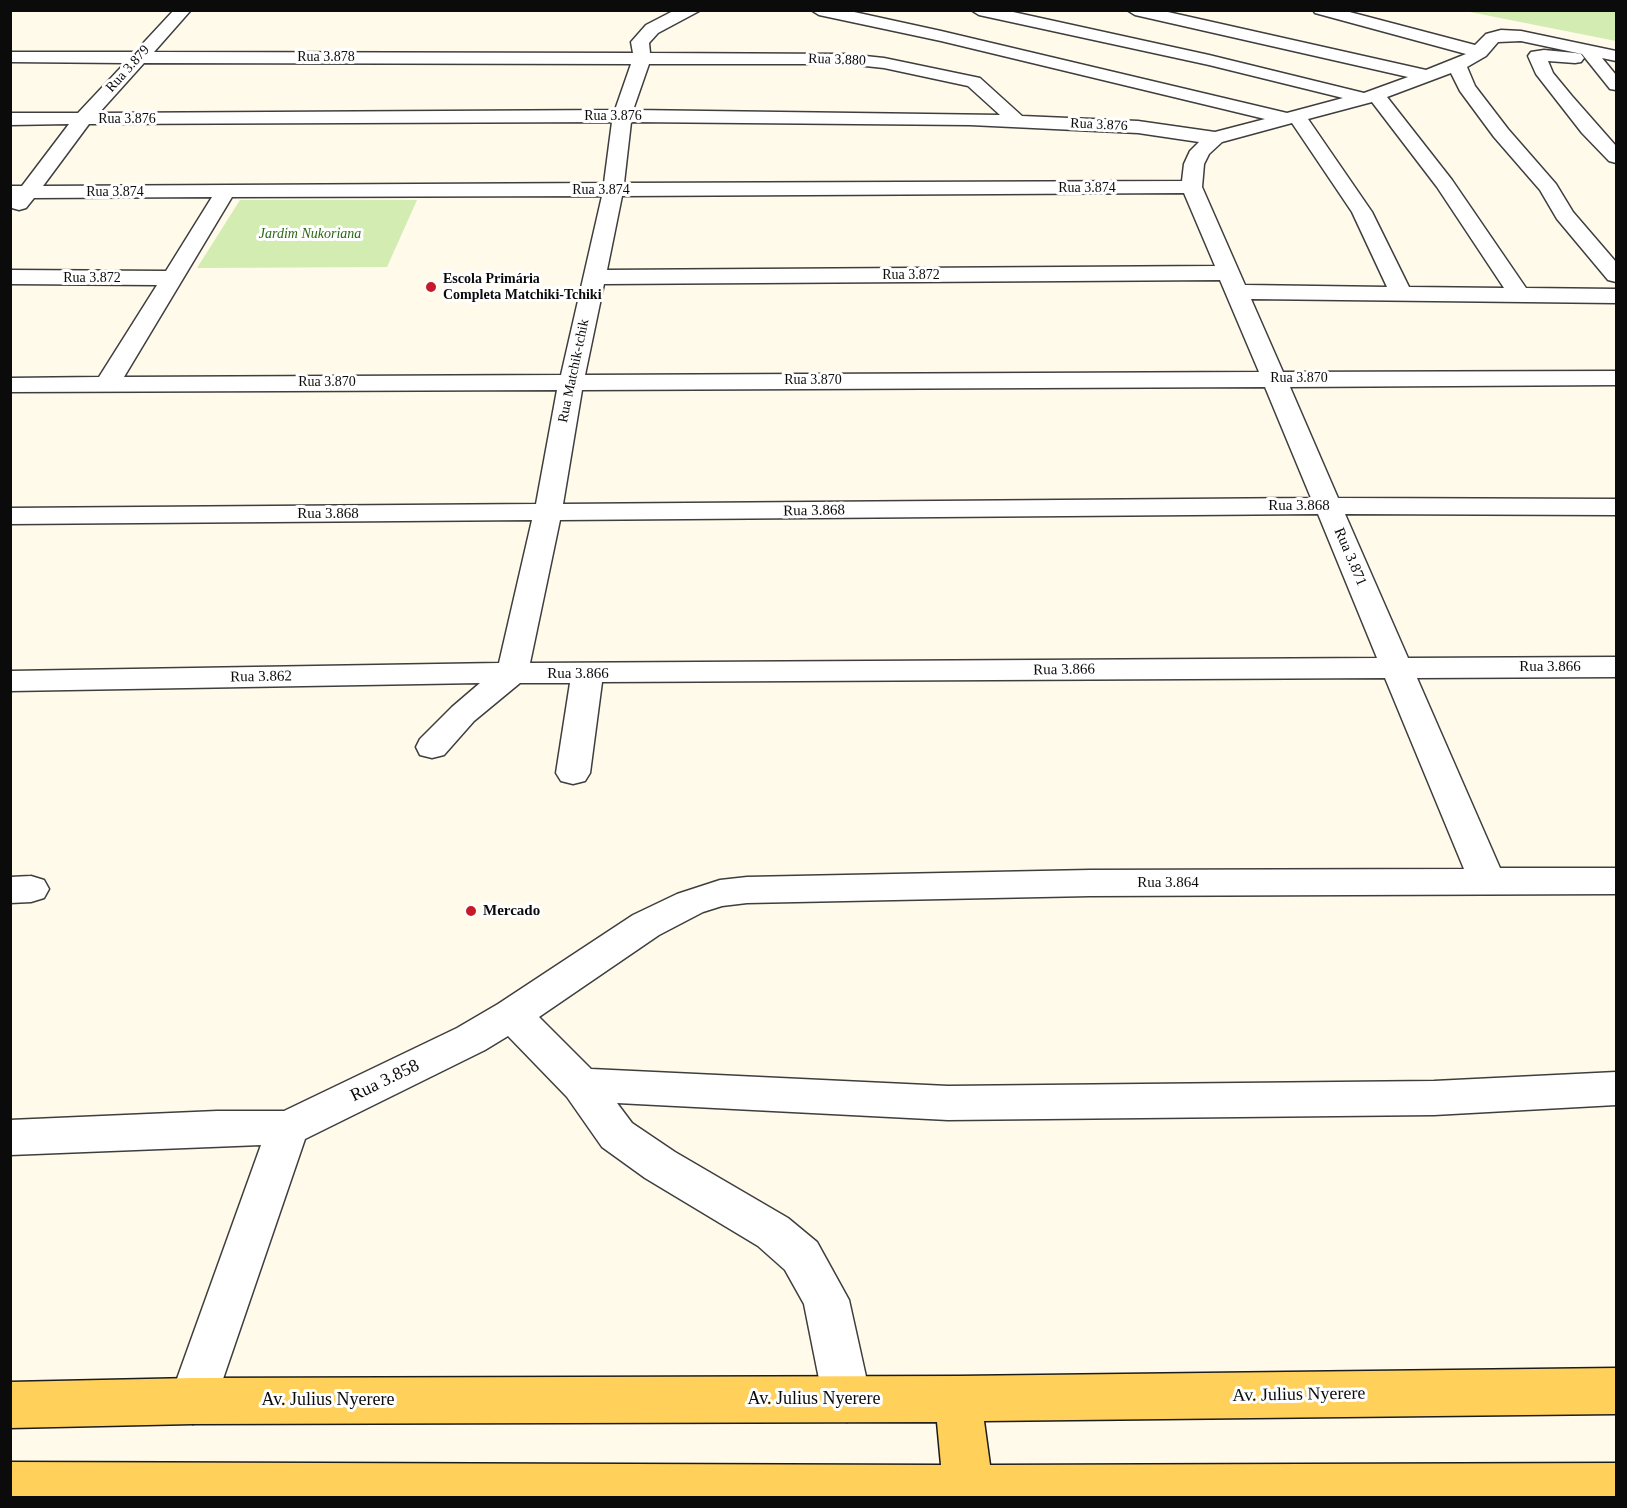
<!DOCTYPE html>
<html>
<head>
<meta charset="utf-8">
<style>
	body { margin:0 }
	#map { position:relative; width:1627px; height:1508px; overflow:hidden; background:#fffaea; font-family:Georgia,serif }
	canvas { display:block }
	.frame { position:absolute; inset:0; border:12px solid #0b0b0b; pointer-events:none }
</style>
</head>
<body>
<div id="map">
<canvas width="1627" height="1508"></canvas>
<div class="frame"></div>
</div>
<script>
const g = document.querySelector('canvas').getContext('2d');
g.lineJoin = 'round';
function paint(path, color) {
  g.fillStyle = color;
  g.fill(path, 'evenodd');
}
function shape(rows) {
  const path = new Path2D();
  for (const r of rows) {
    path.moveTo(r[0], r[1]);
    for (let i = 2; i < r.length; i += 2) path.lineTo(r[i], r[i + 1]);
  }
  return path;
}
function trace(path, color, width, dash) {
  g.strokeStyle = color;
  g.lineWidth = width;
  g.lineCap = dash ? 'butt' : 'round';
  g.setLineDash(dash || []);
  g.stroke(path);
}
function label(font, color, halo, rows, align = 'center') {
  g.font = font + ' Georgia,serif';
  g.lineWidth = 6;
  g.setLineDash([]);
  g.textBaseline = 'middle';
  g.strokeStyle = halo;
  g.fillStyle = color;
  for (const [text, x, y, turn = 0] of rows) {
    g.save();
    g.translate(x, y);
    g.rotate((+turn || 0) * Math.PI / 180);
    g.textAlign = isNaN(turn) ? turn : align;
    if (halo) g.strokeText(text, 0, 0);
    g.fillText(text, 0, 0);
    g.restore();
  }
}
const green = shape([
	[1465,11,1616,11,1616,41],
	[240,200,417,200,387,267,197,268]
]);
const minor = shape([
	[174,10,191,10,154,52,633,53,631,42,646,25,675,10,701,10,658,33,649,43,650,53,846,54,884,58,980,78,1022,116,1138,121,1215,132,1265,119,941,41,819,15,811,10,845,10,941,31,1287,113,1343,98,1209,65,979,15,971,10,1004,10,1209,55,1364,93,1408,77,1135,15,1127,10,1159,10,1426,70,1466,54,1315,13,1313,10,1342,10,1475,45,1486,34,1501,30,1521,31,1616,51,1616,61,1602,58,1616,75,1616,90,1610,89,1582,54,1521,41,1498,42,1486,56,1467,67,1475,86,1508,129,1556,184,1573,212,1616,262,1616,282,1608,280,1557,219,1540,190,1494,137,1460,91,1451,73,1387,97,1452,180,1526,288,1616,289,1616,303,1251,299,1283,372,1616,371,1616,385,1290,387,1338,498,1616,499,1616,515,1345,514,1408,658,1616,657,1616,677,1417,678,1500,868,1616,868,1616,894,1090,896,747,903,722,906,703,912,659,935,539,1017,591,1069,948,1086,1434,1081,1616,1072,1616,1105,1434,1115,948,1120,617,1103,632,1123,675,1152,788,1218,817,1242,849,1300,871,1399,864,1415,847,1422,830,1415,823,1399,804,1304,785,1270,758,1246,645,1178,602,1147,567,1097,508,1036,485,1050,305,1139,210,1417,193,1424,176,1417,169,1401,261,1145,10,1155,10,1120,217,1111,284,1111,457,1028,498,1004,633,915,677,894,720,880,747,877,1090,870,1464,869,1385,678,602,682,590,773,585,781,573,784,561,781,556,773,570,683,520,683,474,721,444,755,432,758,420,755,416,747,420,739,452,707,480,683,10,691,10,671,499,663,532,520,10,524,10,508,536,504,557,390,10,392,10,378,99,377,157,285,10,284,10,270,166,271,212,197,34,198,26,208,19,210,12,208,10,186,22,186,69,124,10,125,10,113,78,113,125,63,10,62,10,52,135,52,174,10],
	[144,63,631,64,615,110,99,113,144,63],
	[649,64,846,64,884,68,968,86,1000,115,633,110,649,64],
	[1372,102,1437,187,1504,288,1409,287,1372,212,1308,119,1372,102],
	[612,122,604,183,43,186,89,124,612,122],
	[631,122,970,125,1138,133,1199,142,1190,151,1184,164,1182,181,624,183,631,122],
	[1292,123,1352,212,1387,287,1245,285,1202,187,1204,164,1209,154,1222,142,1292,123],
	[1184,193,1215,266,607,270,622,196,1184,193],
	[602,196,561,375,124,377,232,197,602,196],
	[1220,280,1259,372,585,375,604,284,1220,280],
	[1265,387,1311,498,563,504,582,390,1265,387],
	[1318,514,1377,658,530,663,560,520,1318,514],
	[1544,50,1575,53,1581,54,1584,58,1581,62,1575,63,1548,61,1553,73,1572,96,1616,146,1616,163,1609,161,1582,133,1536,74,1528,56,1531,52,1544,50],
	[31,876,44,880,49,889,44,898,31,902,10,903,10,877,31,876]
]);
const major = shape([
	[1616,1368,1616,1414,984,1421,990,1465,1616,1463,1616,1498,10,1498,10,1462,941,1465,937,1422,193,1424,10,1428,10,1382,193,1378,958,1376,1616,1368]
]);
const markers = [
	[431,287,6,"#c61929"],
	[471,911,6,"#c61929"]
];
const farStreetnames = [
	["Rua 3.878",326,57],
	["Rua 3.880",837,60,2],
	["Rua 3.879",128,69,-48],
	["Rua 3.876",613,116],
	["Rua 3.876",127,119],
	["Rua 3.876",1099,125,3],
	["Rua 3.874",1087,188],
	["Rua 3.874",601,190],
	["Rua 3.874",115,192],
	["Rua 3.872",911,275],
	["Rua 3.872",92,278],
	["Rua Matchik-tchik",574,371,-78],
	["Rua 3.870",1299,378],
	["Rua 3.870",813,380],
	["Rua 3.870",327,382]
];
const farParknames = [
	["Jardim Nukoriana",310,234]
];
const farPoinames = [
	["Escola Primária",443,279],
	["Completa Matchiki-Tchiki",443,295]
];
const streetNames = [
	["Rua 3.868",1299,506],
	["Rua 3.868",814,511,-1],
	["Rua 3.868",328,514],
	["Rua 3.871",1350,557,67],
	["Rua 3.866",1550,667],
	["Rua 3.866",1064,670,-1],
	["Rua 3.866",578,674],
	["Rua 3.862",261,677,-1],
	["Rua 3.864",1168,883]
];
const poiNames = [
	["Mercado",483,911]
];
const nearStreetnames = [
	["Rua 3.858",385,1081,-26],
	["Av. Julius Nyerere",1299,1395,-1],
	["Av. Julius Nyerere",814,1399],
	["Av. Julius Nyerere",328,1400]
];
paint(green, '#d2ecb1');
trace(minor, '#3e3e3e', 3);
trace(major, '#1c1c1c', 3);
paint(minor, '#fff');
paint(major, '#ffd05a');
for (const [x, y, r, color] of markers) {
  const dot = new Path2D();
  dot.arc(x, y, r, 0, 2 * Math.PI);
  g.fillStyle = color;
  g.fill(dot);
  trace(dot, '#fff', 2);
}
label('14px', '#0b0b0b', '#fff', farStreetnames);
label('italic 14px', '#2c6717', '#fff', farParknames);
label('bold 14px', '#0b0b0b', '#fff', farPoinames, 'left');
label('15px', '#0b0b0b', '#fff', streetNames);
label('bold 15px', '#0b0b0b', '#fff', poiNames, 'left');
label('18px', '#0b0b0b', '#fff', nearStreetnames);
</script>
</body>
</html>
